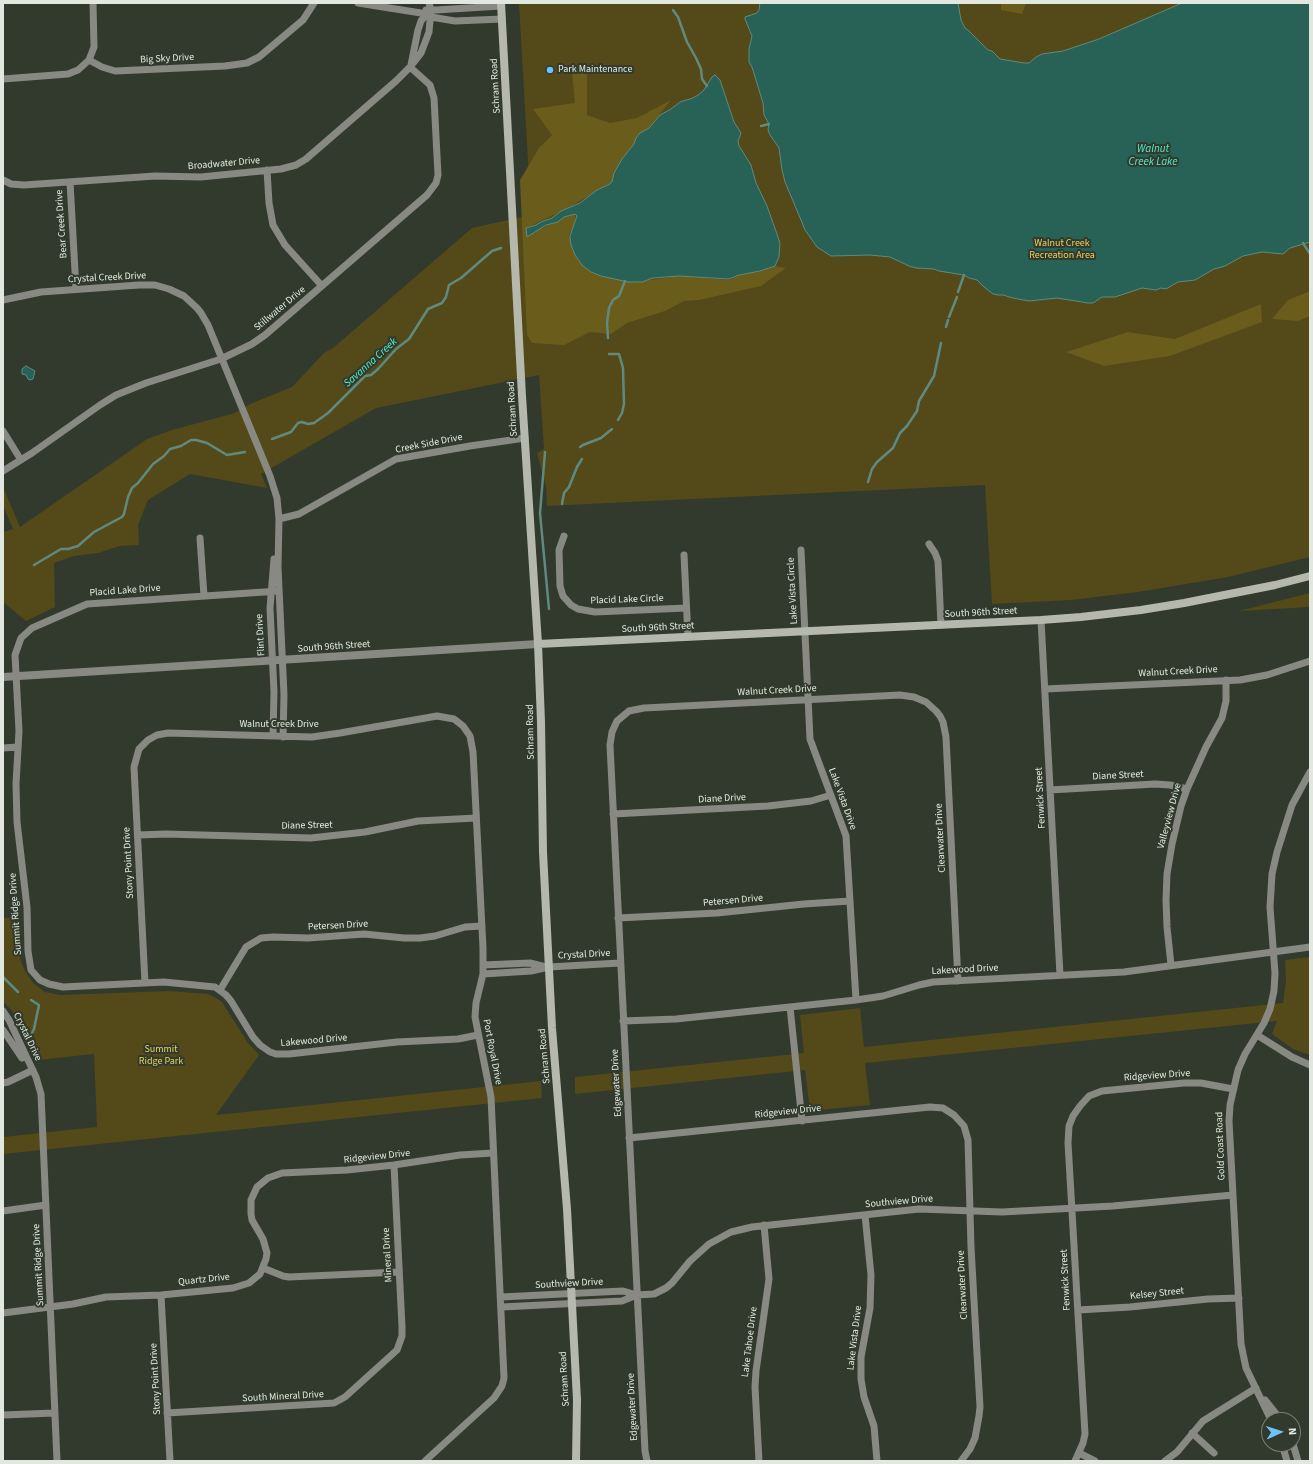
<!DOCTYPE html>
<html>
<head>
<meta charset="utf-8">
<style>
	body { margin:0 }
	#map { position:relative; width:1313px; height:1464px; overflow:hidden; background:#313a2d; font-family:"Source Sans 3",sans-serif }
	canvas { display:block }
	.frame { position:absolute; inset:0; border:4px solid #e2e8e0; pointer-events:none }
	.north { position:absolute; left:1261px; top:1412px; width:40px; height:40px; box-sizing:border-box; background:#313a2d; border:1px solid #788075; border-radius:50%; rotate:87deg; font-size:11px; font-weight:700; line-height:16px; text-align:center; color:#e2e8e0 }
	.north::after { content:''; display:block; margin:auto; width:14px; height:18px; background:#6fc2f4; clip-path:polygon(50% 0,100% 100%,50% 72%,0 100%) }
</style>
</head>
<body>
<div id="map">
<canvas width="1313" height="1464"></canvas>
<div class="frame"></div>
<div class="north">N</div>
</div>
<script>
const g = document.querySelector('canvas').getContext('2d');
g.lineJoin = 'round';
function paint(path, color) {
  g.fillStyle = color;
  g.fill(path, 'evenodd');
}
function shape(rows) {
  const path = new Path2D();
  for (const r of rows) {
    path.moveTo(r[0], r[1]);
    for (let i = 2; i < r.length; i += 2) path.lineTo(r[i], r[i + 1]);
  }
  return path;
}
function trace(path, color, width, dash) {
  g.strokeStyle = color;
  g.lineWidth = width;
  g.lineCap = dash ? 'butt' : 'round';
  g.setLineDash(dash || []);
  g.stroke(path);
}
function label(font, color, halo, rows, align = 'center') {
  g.font = font + ' "Source Sans 3",sans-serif';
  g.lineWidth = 4;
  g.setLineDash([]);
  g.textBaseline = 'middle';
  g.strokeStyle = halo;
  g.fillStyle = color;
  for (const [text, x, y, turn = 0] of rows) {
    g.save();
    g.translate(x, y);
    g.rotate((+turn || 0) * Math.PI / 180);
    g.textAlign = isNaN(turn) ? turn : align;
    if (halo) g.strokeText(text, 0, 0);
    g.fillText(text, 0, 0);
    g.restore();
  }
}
const green = shape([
	[519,3,1310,3,1310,557,1228,577,1138,592,1071,600,992,604,985,485,547,506,546,486,537,453,544,449,539,375,376,408,261,474,267,488,190,474,148,500,138,525,139,545,120,546,98,553,74,556,54,563,55,607,26,621,3,602,3,532,13,529,3,505,3,487,20,527,147,439,172,430,235,413,250,404,292,387,324,353,333,348,472,228,531,215],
	[1310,593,1310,607,1239,611],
	[18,917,20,957,22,964,25,971,33,983,45,992,60,995,169,991,208,994,216,998,222,1002,248,1043,259,1055,216,1115,541,1081,542,1098,3,1154,3,1137,97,1127,94,1054,38,1060,26,1044,13,1012,3,1001,3,918],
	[1310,957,1310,1055,1293,1049,1272,1034,1277,1021,865,1063,870,1105,810,1111,805,1070,575,1094,575,1077,804,1053,800,1015,860,1008,864,1047,1283,1003,1286,981,1285,960]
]);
const forest = shape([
	[1001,3,1026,3,1022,14,1001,10],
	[571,62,587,71,587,115,610,123,637,118,671,100,619,165,612,182,568,208,526,228,527,236,564,217,575,214,576,221,569,235,575,253,637,282,679,276,730,280,739,275,758,272,775,266,786,268,761,286,699,300,684,301,665,311,627,323,611,334,590,332,564,345,532,343,527,335,520,180,539,148,552,135,533,109,575,103],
	[1310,291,1310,316,1298,321,1272,319,1288,300],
	[1261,304,1262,322,1170,356,1104,366,1066,352,1128,332,1175,339]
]);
const water = shape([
	[760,3,958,3,961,20,965,28,969,31,988,50,992,51,1000,59,1024,63,1029,63,1036,57,1042,54,1063,51,1099,39,1182,3,1310,3,1310,242,1290,248,1283,254,1262,252,1243,256,1225,266,1214,269,1195,280,1178,282,1166,289,1161,288,1156,290,1142,288,1115,297,1102,297,1093,303,1088,303,1057,298,1029,301,1013,298,1003,295,998,295,993,294,984,287,977,280,969,278,964,275,939,271,934,269,916,268,909,266,890,257,870,255,831,256,817,247,805,230,801,220,785,182,782,170,779,148,770,135,768,130,769,124,764,115,763,103,752,67,749,62,749,49,752,36,745,19,745,17,757,13,759,10,760,3],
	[715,75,720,80,734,122,741,133,738,141,739,146,751,165,756,183,767,206,778,237,780,243,779,257,775,266,760,271,739,275,729,279,679,276,653,278,642,282,628,282,601,276,591,272,582,265,575,255,571,245,570,236,577,216,575,214,564,217,558,222,546,225,527,237,526,228,536,225,541,222,552,218,561,211,580,203,597,190,608,185,612,182,614,173,622,159,634,144,636,138,640,133,649,128,660,115,671,109,680,102,693,98,698,95,704,90,712,77,715,75],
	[26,366,35,371,33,379,30,380,28,379,26,375,22,374,22,369,26,366]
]);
const stream = shape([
	[673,10,678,17,687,42,696,58,701,69,702,79,707,86],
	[761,126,769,124],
	[1303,243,1310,254],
	[958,292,964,275],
	[949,317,957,297],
	[946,327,948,320],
	[608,338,607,323,609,308,613,300,619,296,625,281],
	[609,354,619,354,623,368,624,404,622,413,618,420],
	[272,439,291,432,298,423,302,422,308,424,314,423,328,413,365,376,371,375,378,369,396,349,409,339,428,309,442,303,446,297,449,285,461,278,492,251,501,248],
	[580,447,583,445,601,438,612,429],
	[545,452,540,513,549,609],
	[868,482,872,469,877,462,893,448,900,433,907,426,917,411,919,401,934,376,941,343],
	[562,504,564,493,569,487,577,467,582,459],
	[34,565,61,549,68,549,78,546,94,532,122,517,124,514,128,497,132,488,138,483,153,464,164,456,170,449,181,446,191,440,196,440,207,443,227,455,245,452],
	[3,977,18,992],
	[31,1000,39,1005,34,1029,31,1035]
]);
const minor = shape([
	[358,3,421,13,425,16,455,21,502,19],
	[426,10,436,10,501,6],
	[89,60,102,67,115,71,225,66,247,63,259,57,303,20,314,3],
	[411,65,418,30,421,21,425,16,425,12],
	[3,79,68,74,78,70,89,60,94,47,93,3],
	[267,170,269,203,273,225,285,245,322,286],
	[3,180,11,184,24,185,155,176,201,177,281,169,296,165,306,159,396,81,410,67,421,53,429,32,431,10,429,3],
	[70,182,76,289],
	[3,300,41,292,139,285,155,285,169,289,184,296,197,308,201,313,208,325,270,476,277,498,279,519,278,567,284,695,283,737],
	[3,431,21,460],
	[3,471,32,453,100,405,116,395,146,383,221,359,252,344,265,335,427,195,436,183,438,175,434,98,430,85,410,67],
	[279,519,299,514,396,459,470,446,525,438],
	[564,536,559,550,560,586,563,596,571,605,578,609,595,612,686,608],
	[200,538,204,596],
	[929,544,935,553,938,561,941,625],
	[801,550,810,739,846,836,856,1000],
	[684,555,688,637],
	[279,591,87,604,32,628,21,638,15,655,19,731,16,784,17,822,27,907,28,951,31,970,40,980,49,984,63,987,164,982,215,987,226,995,231,1001,253,1037,260,1045,270,1052,276,1054,289,1054,397,1042,458,1039,478,1035],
	[1041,620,1060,975],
	[1045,689,1240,680,1267,675,1310,661],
	[273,736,274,692,270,608,274,559],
	[3,748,18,747],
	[1050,790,1155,784,1170,785,1187,789],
	[613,814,768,806,811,801,831,795],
	[138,835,166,834,311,838,365,832,418,821,476,818],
	[618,918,717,913,804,904,850,901],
	[483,965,530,963,546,967],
	[1171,965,1167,927,1166,900,1167,874,1172,844,1181,806,1187,789,1206,747,1222,718,1226,701,1226,680],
	[483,974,531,971,549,967,620,963],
	[145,983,134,767,139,749,148,740,157,735,168,733,312,737,340,733,437,716,454,719,463,726,470,736,473,752,483,948,483,974,476,1003,475,1017,491,1097,504,1378,502,1386,494,1398,425,1461],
	[220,990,246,947,261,938,273,937,308,938,364,934,404,938,420,938,435,936,465,927,482,926],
	[790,1007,802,1121],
	[3,1011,9,1020,36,1077,41,1094,57,1461],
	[623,1021,676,1019,856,1000,883,996,919,985,933,982,1124,972,1310,947],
	[3,1030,22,1058],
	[1257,1035,1292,1057,1310,1065],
	[3,1083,8,1082,33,1070],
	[629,1138,930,1107,943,1108,954,1115,964,1126,968,1140,971,1247,980,1407,979,1416,975,1438,970,1449,961,1461],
	[3,1211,46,1205],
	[865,1215,871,1275,870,1308,861,1357,861,1379,864,1397,874,1426,877,1461],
	[263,1268,283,1276,289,1277,399,1272],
	[161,1295,170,1461],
	[501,1297,623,1291,637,1295],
	[502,1307,622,1301,637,1295,654,1294,666,1288,672,1283,690,1261,709,1244,731,1232,752,1227,919,1209,1002,1212,1113,1206,1233,1195],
	[1078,1310,1130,1307,1208,1299,1239,1298],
	[3,1313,73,1304,106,1297,161,1295,233,1288,249,1283,260,1274,266,1259,267,1253,263,1239,252,1220,251,1214,251,1200,257,1187,268,1178,282,1173,347,1170,394,1165,460,1155,493,1153],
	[1265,1400,1281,1420],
	[167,1413,334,1403,345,1397,397,1350,402,1336,402,1327,394,1165],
	[3,1415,55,1413],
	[1271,1420,1246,1368,1241,1344,1229,1121,1230,1105,1238,1070,1245,1054,1264,1023,1270,1009,1274,991,1275,973,1270,907,1272,874,1277,852,1292,805,1310,772],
	[1192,1433,1214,1453],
	[1282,1444,1287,1461],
	[1293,1444,1298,1461],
	[1079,1453,1095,1461],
	[647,1461,645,1451,610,745,612,732,617,721,629,711,644,708,900,695,914,697,926,702,936,711,940,716,943,722,946,737,958,981],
	[759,1461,755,1387,756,1371,769,1279,764,1225],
	[1075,1461,1083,1443,1085,1434,1068,1143,1069,1126,1073,1116,1080,1106,1089,1096,1102,1091,1184,1083,1201,1083,1233,1089],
	[1165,1461,1177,1452,1203,1421,1256,1388]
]);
const tertiary = shape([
	[3,677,538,644]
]);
const secondary = shape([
	[501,3,522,396,538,644,541,722,543,852,552,1028,567,1209,577,1400,576,1461],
	[538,644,1041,620,1081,617,1141,610,1184,603,1275,585,1310,576]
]);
const markers = [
	[550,70,4,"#6fc2f4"]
];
const streetNames = [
	["Big Sky Drive",167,59,-3],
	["Schram Road",496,86,-93],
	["Broadwater Drive",224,164,-5],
	["Bear Creek Drive",62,224,-94],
	["Crystal Creek Drive",107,278,-3],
	["Stillwater Drive",280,309,-40],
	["Schram Road",513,409,-93],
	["Creek Side Drive",429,444,-11],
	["Placid Lake Drive",125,591,-4],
	["Lake Vista Circle",793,591,-93],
	["Placid Lake Circle",627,600,-2],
	["South 96th Street",981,613,-3],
	["South 96th Street",658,628,-3],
	["Flint Drive",261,635,-93],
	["South 96th Street",334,647,-4],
	["Walnut Creek Drive",1178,672,-3],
	["Walnut Creek Drive",777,691,-3],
	["Walnut Creek Drive",279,725],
	["Schram Road",531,732,-91],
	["Diane Street",1118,776,-3],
	["Fenwick Street",1041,798,-93],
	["Diane Drive",722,799,-3],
	["Lake Vista Drive",842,799,70],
	["Valleyview Drive",1170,816,-75],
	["Diane Street",307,826,-1],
	["Clearwater Drive",941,838,-93],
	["Stony Point Drive",129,863,-93],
	["Petersen Drive",733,901,-5],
	["Summit Ridge Drive",16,914,-94],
	["Petersen Drive",338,926,-3],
	["Crystal Drive",584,955,-3],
	["Lakewood Drive",965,970,-3],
	["Crystal Drive",27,1037,64],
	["Lakewood Drive",314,1041,-5],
	["Port Royal Drive",492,1052,79],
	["Schram Road",545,1056,-95],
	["Ridgeview Drive",1157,1076,-4],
	["Edgewater Drive",617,1083,-93],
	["Ridgeview Drive",788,1112,-6],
	["Gold Coast Road",1221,1146,-92],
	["Ridgeview Drive",377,1157,-6],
	["Southview Drive",899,1202,-5],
	["Mineral Drive",388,1255,-93],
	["Summit Ridge Drive",39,1265,-93],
	["Quartz Drive",204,1280,-6],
	["Fenwick Street",1066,1280,-93],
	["Southview Drive",569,1284,-3],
	["Clearwater Drive",963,1285,-93],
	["Kelsey Street",1157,1294,-6],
	["Lake Vista Drive",855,1338,-83],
	["Lake Tahoe Drive",750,1342,-83],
	["Stony Point Drive",156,1379,-93],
	["Schram Road",565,1379,-93],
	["South Mineral Drive",283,1397,-3],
	["Edgewater Drive",633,1407,-93]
];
const poiNames = [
	["Park Maintenance",558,70]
];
const parkNames = [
	["Walnut Creek",1062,244],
	["Recreation Area",1062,256],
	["Summit",161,1050],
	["Ridge Park",161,1062]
];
const waterNames = [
	["Walnut",1153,150],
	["Creek Lake",1153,163],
	["Savanna Creek",371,363,-42]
];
paint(green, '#544918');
paint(forest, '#6a5c1a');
paint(water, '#286256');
trace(water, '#608a7f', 1);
trace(stream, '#608a7f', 2.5);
trace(minor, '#888982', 7);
trace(tertiary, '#888982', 8);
trace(secondary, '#b5b8ac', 8);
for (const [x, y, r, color] of markers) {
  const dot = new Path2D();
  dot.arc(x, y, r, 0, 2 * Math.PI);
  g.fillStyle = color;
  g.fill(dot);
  trace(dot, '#313a2d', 1.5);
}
label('10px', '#e2e8e0', '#313a2d', streetNames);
label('10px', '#e2e8e0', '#313a2d', poiNames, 'left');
label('10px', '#ebd15e', '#313a2d', parkNames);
label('italic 11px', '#54efd0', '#313a2d', waterNames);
</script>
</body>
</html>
